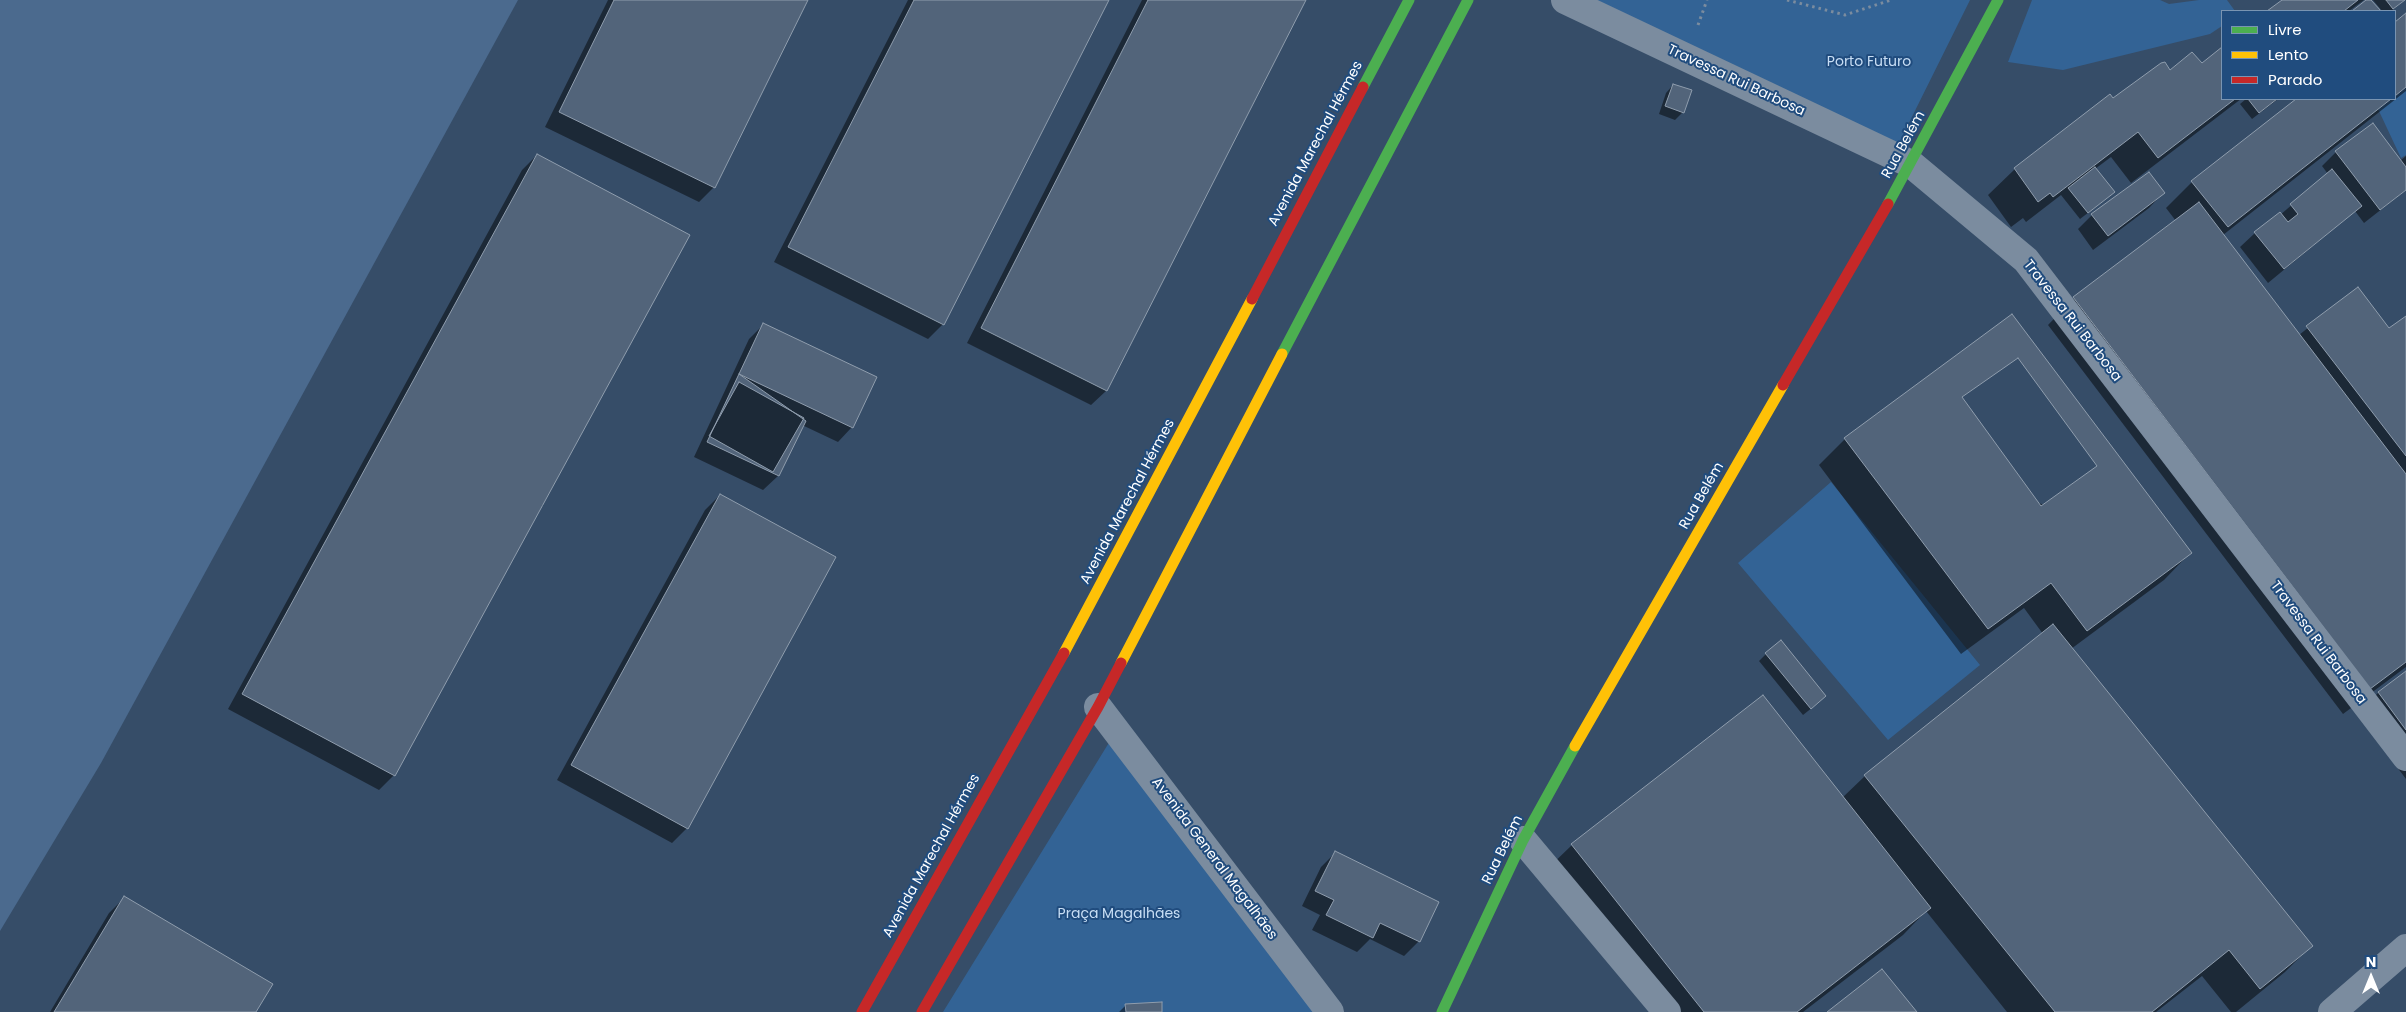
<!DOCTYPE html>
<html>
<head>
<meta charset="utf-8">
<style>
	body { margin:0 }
	#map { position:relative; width:2406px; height:1012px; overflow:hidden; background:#364d68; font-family:Poppins,sans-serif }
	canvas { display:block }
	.legend { position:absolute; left:2221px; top:10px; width:175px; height:90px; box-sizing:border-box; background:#204c7e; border:1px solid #7994b2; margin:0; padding:6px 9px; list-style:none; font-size:15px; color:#fff }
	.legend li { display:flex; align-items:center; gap:10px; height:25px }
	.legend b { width:25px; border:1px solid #7994b2 }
	.north { position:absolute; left:2346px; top:952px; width:50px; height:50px; -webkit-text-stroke:4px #204c7e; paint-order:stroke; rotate:0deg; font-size:14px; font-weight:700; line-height:20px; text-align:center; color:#fff }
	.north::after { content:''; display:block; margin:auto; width:18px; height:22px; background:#fff; clip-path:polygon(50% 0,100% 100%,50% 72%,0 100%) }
</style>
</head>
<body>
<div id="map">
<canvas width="2406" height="1012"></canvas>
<ul class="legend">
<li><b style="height:6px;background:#4caf50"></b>Livre</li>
<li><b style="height:6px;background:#ffc107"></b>Lento</li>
<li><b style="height:6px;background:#c62828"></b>Parado</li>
</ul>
<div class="north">N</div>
</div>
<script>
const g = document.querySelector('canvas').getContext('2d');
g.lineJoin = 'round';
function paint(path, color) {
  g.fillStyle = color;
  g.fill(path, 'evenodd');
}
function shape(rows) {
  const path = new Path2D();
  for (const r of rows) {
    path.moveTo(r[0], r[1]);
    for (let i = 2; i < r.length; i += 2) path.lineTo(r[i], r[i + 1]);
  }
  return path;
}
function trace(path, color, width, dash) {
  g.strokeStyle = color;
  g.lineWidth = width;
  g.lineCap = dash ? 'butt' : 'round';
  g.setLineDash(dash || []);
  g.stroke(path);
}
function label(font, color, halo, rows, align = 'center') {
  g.font = font + ' Poppins,sans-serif';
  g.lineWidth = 4;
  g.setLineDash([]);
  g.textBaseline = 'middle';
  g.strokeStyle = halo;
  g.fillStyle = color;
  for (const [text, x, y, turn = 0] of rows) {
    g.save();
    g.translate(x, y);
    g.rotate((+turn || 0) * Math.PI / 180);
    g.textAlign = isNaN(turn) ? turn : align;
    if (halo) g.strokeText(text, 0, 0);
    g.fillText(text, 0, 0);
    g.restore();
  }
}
const green = shape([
	[1596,0,1970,0,1898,145],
	[2032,0,2160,0,2169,4,2199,0,2227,0,2235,11,2222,11,2222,26,2210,34,2063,70,2008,62],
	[2406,87,2406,155,2401,158,2378,109,2391,99,2395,99,2395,96],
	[1831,482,1980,665,1888,740,1738,563],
	[1110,741,1317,1012,943,1012]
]);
const water = shape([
	[0,0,518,0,101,763,0,931]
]);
const shadow = shape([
	[608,0,807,0,714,187,699,202,545,127],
	[908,0,1108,0,943,324,928,339,774,262],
	[1142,0,1304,0,1106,391,1091,405,967,343],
	[2284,0,2364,0,2349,11,2269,11],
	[2373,0,2405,0,2391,11,2382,11],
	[2406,14,2406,91,2223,235,2299,335,2358,288,2389,330,2406,319,2406,667,2343,714,2048,325,2074,298,2176,221,2166,208,2192,182,2298,99,2395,99,2395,23],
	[2222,48,2222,99,2241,99,2237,102,2131,183,2111,157,2095,169,2106,199,2080,219,2061,195,2026,222,2023,218,2011,227,1988,195,2015,169,2113,100,2169,72,2201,65],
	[1673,85,1683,112,1675,120,1659,114,1666,93],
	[2246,99,2278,99,2252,119,2240,104],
	[2336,152,2400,161,2406,156,2406,190,2364,223,2355,211,2268,283,2240,247,2255,233,2280,215,2328,174,2322,166],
	[537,155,688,236,394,775,379,790,228,709,522,170],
	[2163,193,2149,208,2093,250,2078,229,2092,215],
	[763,325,852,427,838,442,802,425,778,476,763,490,694,457,749,339],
	[1845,439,2190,553,2164,580,2071,649,2311,946,2285,972,2236,1012,2231,1012,2202,976,2156,1012,2007,1012,1926,911,1903,935,1803,1012,1657,1012,1545,871,1572,845,1842,798,1865,776,2043,634,2024,608,1961,654,1819,465],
	[720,495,687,828,672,843,557,780,705,510],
	[1766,654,1818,703,1803,715,1759,661],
	[2406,672,2406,779,2357,714,2378,693],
	[1335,853,1419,941,1404,956,1370,939,1357,952,1312,930,1320,915,1302,906,1321,867],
	[124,898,255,1012,50,1012,109,913],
	[1126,1005,1161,1012,1119,1012]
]);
const building = shape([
	[614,0,808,0,715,188,559,112,614,0],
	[914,0,1109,0,944,325,788,247,914,0],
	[1148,0,1306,0,1107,391,981,328,1148,0],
	[2282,0,2358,0,2344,11,2267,11,2282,0],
	[2366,0,2371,0,2381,11,2352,11,2366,0],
	[2386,0,2405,0,2393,9,2386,0],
	[2406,13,2406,87,2395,96,2395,22,2406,13],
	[2222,47,2222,99,2235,99,2158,158,2138,132,2053,197,2050,193,2038,202,2014,168,2110,94,2113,98,2161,63,2165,62,2170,70,2192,52,2202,63,2222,47],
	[1673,84,1692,90,1684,113,1665,106,1673,84],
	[2248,99,2277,99,2259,113,2248,99],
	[2296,99,2391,99,2228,227,2191,181,2296,99],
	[2373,123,2406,167,2406,190,2380,210,2335,151,2373,123],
	[537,154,690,235,395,776,242,694,537,154],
	[2095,167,2115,192,2088,213,2068,188,2095,167],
	[2332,169,2362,206,2284,269,2254,232,2280,212,2288,222,2298,214,2290,204,2332,169],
	[2149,172,2165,193,2108,236,2091,214,2149,172],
	[2199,202,2406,474,2406,662,2370,689,2073,297,2199,202],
	[2358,287,2389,328,2406,316,2406,456,2306,326,2358,287],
	[2012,314,2192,553,2087,631,2051,583,1988,629,1844,438,2012,314],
	[763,323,877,377,853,428,739,374,763,323],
	[2018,358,2097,466,2041,506,1962,397,2018,358],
	[739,374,806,421,779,476,707,442,739,374],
	[739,382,804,418,773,472,709,436,739,382],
	[720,494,836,557,688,829,571,765,720,494],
	[2053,624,2313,946,2260,989,2229,950,2152,1012,2055,1012,1864,775,2053,624],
	[1781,640,1826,696,1811,709,1765,653,1781,640],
	[2406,671,2406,730,2378,692,2406,671],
	[1763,695,1931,908,1797,1012,1704,1012,1571,844,1763,695],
	[1335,851,1439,902,1420,942,1380,923,1373,938,1326,915,1334,900,1315,891,1335,851],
	[124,896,273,984,256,1012,54,1012,124,896],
	[1882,969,1917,1012,1827,1012,1882,969],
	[1162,1002,1162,1012,1126,1012,1125,1004,1162,1002]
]);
const path = shape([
	[1787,0,1845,15,1891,0],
	[1698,25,1707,0]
]);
const street = shape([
	[1565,0,1911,164,2026,260,2406,757],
	[1098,707,1330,1012],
	[1523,840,1667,1012],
	[2332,1012,2406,948]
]);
const fast = shape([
	[1363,87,1409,0],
	[1888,204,1998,0],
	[1282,354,1468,0],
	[1442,1012,1523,840,1575,746]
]);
const slow = shape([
	[1064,653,1252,299],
	[1121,663,1282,354],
	[1575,746,1783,385]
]);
const jam = shape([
	[1252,299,1363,87],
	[1783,385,1888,204],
	[862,1012,1064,653],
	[922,1012,1098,707,1121,663]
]);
const parkNames = [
	["Porto Futuro",1869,62],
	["Praça Magalhães",1119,914]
];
const streetNames = [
	["Travessa Rui Barbosa",1736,81,25],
	["Avenida Marechal Hérmes",1316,144,-62],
	["Rua Belém",1904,145,-61],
	["Travessa Rui Barbosa",2072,321,52],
	["Rua Belém",1702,496,-60],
	["Avenida Marechal Hérmes",1128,502,-62],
	["Travessa Rui Barbosa",2318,643,53],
	["Rua Belém",1503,850,-64],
	["Avenida Marechal Hérmes",932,856,-61],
	["Avenida General Magalhães",1214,859,53]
];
paint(green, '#336395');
paint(water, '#4b6a8e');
paint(shadow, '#0007');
paint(building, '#52647a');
trace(building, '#8f9dad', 1);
trace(path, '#7b8c9f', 3, [2.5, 4]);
trace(street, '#7b8c9f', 28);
trace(fast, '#4caf50', 11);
trace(slow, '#ffc107', 11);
trace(jam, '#c62828', 11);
label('14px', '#c8def5', '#204c7e', parkNames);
label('14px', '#fff', '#204c7e', streetNames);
</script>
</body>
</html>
